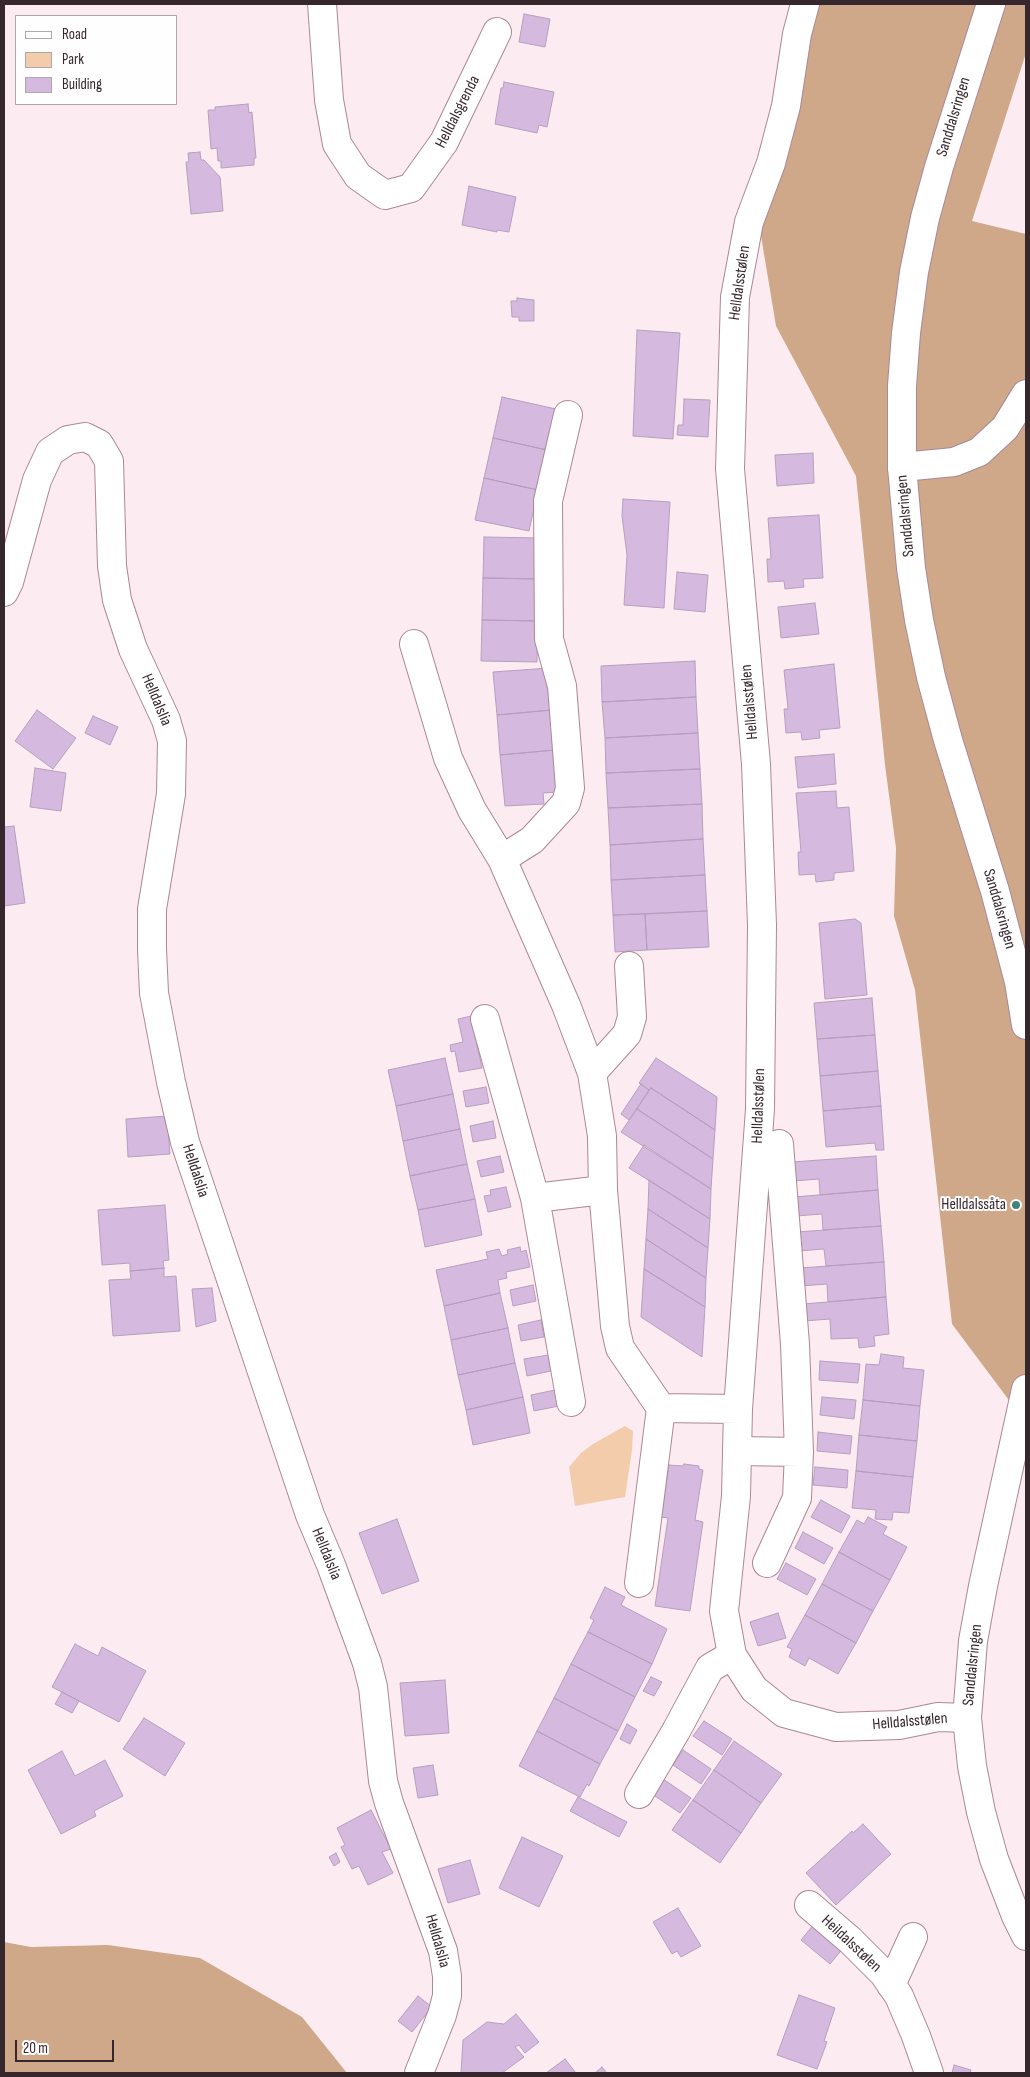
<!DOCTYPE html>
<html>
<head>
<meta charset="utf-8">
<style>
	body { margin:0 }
	#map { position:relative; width:1030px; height:2077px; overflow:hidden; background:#fcecf2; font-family:"Sofia Sans Condensed",sans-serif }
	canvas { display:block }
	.frame { position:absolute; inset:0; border:5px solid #36272d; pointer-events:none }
	.legend { position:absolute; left:15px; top:15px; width:162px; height:90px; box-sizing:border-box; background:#fefefe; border:1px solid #aea8aa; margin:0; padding:6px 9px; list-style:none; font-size:15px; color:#36272d }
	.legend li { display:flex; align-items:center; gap:10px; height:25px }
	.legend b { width:25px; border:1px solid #aea8aa }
	.scale { position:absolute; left:15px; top:2040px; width:99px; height:22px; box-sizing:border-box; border:2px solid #36272d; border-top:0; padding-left:6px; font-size:15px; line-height:18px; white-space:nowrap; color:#36272d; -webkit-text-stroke:4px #fefefe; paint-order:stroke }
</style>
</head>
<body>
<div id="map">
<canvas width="1030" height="2077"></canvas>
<div class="frame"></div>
<ul class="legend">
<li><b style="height:6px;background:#fff"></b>Road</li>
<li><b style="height:14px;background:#f3ccac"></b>Park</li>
<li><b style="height:14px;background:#d6b9df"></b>Building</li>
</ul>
<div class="scale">20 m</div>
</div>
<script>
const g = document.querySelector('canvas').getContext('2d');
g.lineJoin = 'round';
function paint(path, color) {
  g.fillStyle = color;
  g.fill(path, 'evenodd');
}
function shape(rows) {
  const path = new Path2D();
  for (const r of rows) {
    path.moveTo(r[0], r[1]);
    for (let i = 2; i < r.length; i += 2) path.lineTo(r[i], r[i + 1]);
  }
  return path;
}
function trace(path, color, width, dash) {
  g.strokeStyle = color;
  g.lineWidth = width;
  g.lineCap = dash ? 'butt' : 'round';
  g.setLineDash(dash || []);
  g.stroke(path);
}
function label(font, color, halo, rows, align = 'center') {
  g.font = font + ' "Sofia Sans Condensed",sans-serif';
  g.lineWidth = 4;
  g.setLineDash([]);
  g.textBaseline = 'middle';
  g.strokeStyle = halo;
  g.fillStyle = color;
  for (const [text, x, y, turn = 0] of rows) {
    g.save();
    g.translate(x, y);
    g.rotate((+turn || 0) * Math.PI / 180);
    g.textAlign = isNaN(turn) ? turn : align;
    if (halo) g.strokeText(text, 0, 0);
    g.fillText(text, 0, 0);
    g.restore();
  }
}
const green = shape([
	[625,1426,633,1431,632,1450,625,1497,575,1506,569,1467,581,1453,593,1444]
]);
const forest = shape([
	[794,4,1026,4,1026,53,972,221,1026,234,1026,1423,952,1324,915,990,894,916,896,848,885,765,856,476,776,326,753,188,793,23],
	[4,1942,31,1947,108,1945,200,1958,302,2017,347,2073,4,2073]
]);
const building = shape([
	[524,14,550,19,545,47,519,42,524,14],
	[504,82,554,92,547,127,539,125,537,133,495,124,501,88,503,88,504,82],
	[248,104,249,113,252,112,256,158,254,158,254,165,221,168,221,161,218,161,217,148,211,149,208,110,215,110,215,107,248,104],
	[200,152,201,160,204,160,220,177,223,211,191,214,186,162,189,162,188,153,200,152],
	[469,186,516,197,509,232,497,230,497,232,462,225,469,186],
	[517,298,534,300,534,321,519,321,519,317,512,317,511,301,517,301,517,298],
	[637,330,680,333,673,439,633,436,637,330],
	[502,397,556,409,547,450,493,438,502,397],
	[684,399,710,400,708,437,677,435,678,425,683,425,684,399],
	[493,438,547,450,538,490,484,478,493,438],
	[813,453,814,483,777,486,775,455,813,453],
	[484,478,538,490,529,531,475,520,484,478],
	[623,499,670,502,664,608,624,605,627,555,622,516,623,499],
	[819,515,823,578,803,579,804,587,785,589,784,581,768,582,767,559,771,559,768,518,819,515],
	[484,537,539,538,538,579,483,578,484,537],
	[677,572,708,575,705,612,674,609,677,572],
	[483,578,538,579,538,621,482,620,483,578],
	[815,603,819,634,781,638,778,607,815,603],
	[482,620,538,621,537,662,481,661,482,620],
	[695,661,696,697,602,702,601,666,695,661],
	[834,664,840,728,819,730,820,738,802,740,801,732,786,733,784,709,788,709,784,670,834,664],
	[549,668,552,710,497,715,493,672,549,668],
	[696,697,698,733,605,738,602,702,696,697],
	[37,710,76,738,53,769,15,741,37,710],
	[552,710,555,750,500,755,497,715,552,710],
	[93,716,118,727,110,745,85,733,93,716],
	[698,733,700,769,606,773,605,738,698,733],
	[555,750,559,792,543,793,544,804,505,806,500,755,555,750],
	[834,754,836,784,798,788,795,757,834,754],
	[35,768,66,773,61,811,30,807,35,768],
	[700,769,702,804,608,808,606,773,700,769],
	[836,791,837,808,849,807,854,871,834,873,834,880,816,882,815,874,799,875,798,852,801,852,796,793,836,791],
	[702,804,703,839,610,845,608,808,702,804],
	[14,826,25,903,4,906,4,827,14,826],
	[703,839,705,875,611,880,610,845,703,839],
	[705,875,707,911,613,915,611,880,705,875],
	[707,911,709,947,647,950,645,914,707,911],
	[645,914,647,950,615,952,613,915,645,914],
	[855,919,861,923,867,995,825,999,819,923,855,919],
	[872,998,875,1035,817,1039,814,1003,872,998],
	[471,1016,482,1068,459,1072,455,1051,451,1052,450,1045,463,1042,458,1019,471,1016],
	[875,1035,878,1071,820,1076,817,1039,875,1035],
	[445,1058,453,1094,396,1106,388,1070,445,1058],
	[656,1058,717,1097,715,1130,651,1088,649,1090,639,1083,656,1058],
	[878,1071,881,1106,823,1111,820,1076,878,1071],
	[641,1084,649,1090,629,1120,621,1114,641,1084],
	[486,1087,489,1103,466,1107,463,1091,486,1087],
	[651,1088,715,1130,713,1159,637,1109,651,1088],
	[453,1094,460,1129,403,1141,396,1106,453,1094],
	[881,1106,884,1150,876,1150,875,1143,826,1147,823,1111,881,1106],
	[637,1109,713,1159,711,1189,621,1132,637,1109],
	[167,1116,170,1154,128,1157,126,1119,167,1116],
	[493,1121,496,1138,473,1142,470,1126,493,1121],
	[460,1129,467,1164,410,1176,403,1141,460,1129],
	[644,1145,711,1189,710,1219,629,1168,644,1145],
	[500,1156,504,1172,481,1177,477,1161,500,1156],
	[876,1156,878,1190,820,1195,819,1179,793,1181,792,1162,876,1156],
	[467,1164,475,1199,418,1210,410,1176,467,1164],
	[649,1180,710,1219,708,1248,648,1209,649,1180],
	[506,1187,511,1207,488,1212,484,1196,491,1195,490,1190,506,1187],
	[878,1190,881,1226,823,1230,822,1214,796,1216,794,1197,878,1190],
	[475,1199,482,1235,425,1247,418,1210,475,1199],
	[165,1205,169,1260,163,1261,164,1268,130,1271,130,1263,102,1265,98,1210,165,1205],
	[648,1209,708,1248,706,1278,646,1239,648,1209],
	[881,1226,884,1262,826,1266,824,1249,799,1251,797,1232,881,1226],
	[646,1239,706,1278,705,1307,644,1269,646,1239],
	[520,1247,521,1252,526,1250,530,1267,506,1272,507,1278,498,1280,500,1293,444,1306,436,1270,488,1259,486,1252,499,1249,502,1256,508,1254,507,1250,520,1247],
	[884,1262,886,1297,828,1302,827,1284,801,1286,800,1268,884,1262],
	[164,1268,164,1277,176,1276,180,1331,113,1336,109,1280,131,1279,130,1271,164,1268],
	[644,1269,705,1307,702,1357,641,1317,644,1269],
	[533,1285,536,1301,513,1306,510,1290,533,1285],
	[212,1288,216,1321,196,1327,192,1289,212,1288],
	[500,1293,508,1328,451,1340,444,1306,500,1293],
	[886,1297,889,1334,874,1336,875,1346,859,1348,858,1338,831,1339,830,1319,804,1321,803,1304,886,1297],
	[541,1320,544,1337,521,1341,518,1325,541,1320],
	[508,1328,515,1363,458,1375,451,1340,508,1328],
	[881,1354,904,1357,903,1368,924,1370,920,1406,863,1400,866,1364,879,1365,881,1354],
	[548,1355,551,1371,527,1376,524,1359,548,1355],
	[820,1361,860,1364,858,1383,819,1380,820,1361],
	[515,1363,523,1397,466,1410,458,1375,515,1363],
	[555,1390,559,1406,534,1411,531,1395,555,1390],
	[523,1397,530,1433,473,1445,466,1410,523,1397],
	[822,1397,856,1400,854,1419,820,1415,822,1397],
	[863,1400,920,1406,917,1441,859,1435,863,1400],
	[818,1432,852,1436,850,1454,817,1451,818,1432],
	[859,1435,917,1441,913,1477,856,1471,859,1435],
	[684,1464,699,1466,699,1469,703,1470,695,1520,703,1522,690,1611,655,1606,668,1518,661,1517,669,1465,683,1466,684,1464],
	[815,1467,848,1470,847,1488,813,1485,815,1467],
	[856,1471,913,1477,909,1513,893,1512,892,1520,875,1519,876,1510,852,1508,856,1471],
	[821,1500,850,1516,841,1533,811,1517,821,1500],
	[868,1517,887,1527,883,1534,907,1547,890,1580,839,1552,857,1520,864,1524,868,1517],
	[397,1519,419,1581,382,1594,359,1533,397,1519],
	[803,1532,833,1548,824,1564,795,1548,803,1532],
	[839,1552,890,1580,873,1611,822,1584,839,1552],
	[786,1563,816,1579,807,1595,777,1579,786,1563],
	[822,1584,873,1611,856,1643,805,1615,822,1584],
	[605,1587,625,1597,621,1605,667,1629,652,1664,588,1632,594,1620,590,1618,605,1587],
	[778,1613,786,1638,758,1646,750,1622,778,1613],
	[805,1615,856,1643,838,1674,809,1658,805,1666,789,1657,792,1649,787,1647,805,1615],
	[588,1632,652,1664,635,1697,571,1664,588,1632],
	[75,1644,98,1656,102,1647,146,1671,119,1722,52,1687,75,1644],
	[571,1664,635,1697,618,1731,554,1698,571,1664],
	[651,1677,662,1682,654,1696,643,1691,651,1677],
	[445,1680,449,1733,405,1736,400,1683,445,1680],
	[62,1692,79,1701,72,1713,55,1704,62,1692],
	[554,1698,618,1731,600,1764,537,1731,554,1698],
	[144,1718,185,1743,165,1776,123,1749,144,1718],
	[704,1721,732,1739,722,1755,693,1736,704,1721],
	[627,1724,637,1730,630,1744,620,1739,627,1724],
	[537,1731,600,1764,589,1786,587,1784,580,1797,519,1766,537,1731],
	[734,1741,782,1774,761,1803,714,1770,734,1741],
	[683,1750,711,1769,701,1784,673,1765,683,1750],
	[62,1751,75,1776,105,1760,123,1796,94,1811,96,1816,61,1834,28,1770,62,1751],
	[433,1765,438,1795,418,1798,413,1768,433,1765],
	[714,1770,761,1803,741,1833,693,1800,714,1770],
	[663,1779,691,1798,680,1813,652,1794,663,1779],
	[578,1797,627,1822,619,1837,570,1811,578,1797],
	[693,1800,741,1833,720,1863,672,1830,693,1800],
	[371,1810,391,1849,382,1852,393,1873,368,1885,359,1866,352,1869,341,1847,345,1845,337,1828,371,1810],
	[863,1824,891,1854,836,1905,806,1873,852,1831,853,1833,863,1824],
	[522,1837,563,1856,539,1907,499,1888,522,1837],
	[336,1853,340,1862,334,1866,329,1857,336,1853],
	[470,1860,480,1894,448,1903,438,1869,470,1860],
	[678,1908,701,1946,681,1957,677,1951,672,1954,653,1922,678,1908],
	[815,1923,844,1947,830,1964,801,1940,815,1923],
	[799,1995,835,2008,824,2041,827,2042,817,2069,777,2055,799,1995],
	[418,1996,432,2007,412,2032,398,2021,418,1996],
	[516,2014,539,2042,525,2053,519,2045,515,2047,524,2057,502,2073,461,2073,463,2040,487,2022,504,2024,516,2014],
	[565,2059,576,2073,546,2073,565,2059],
	[954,2065,971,2070,970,2073,952,2073,954,2065],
	[602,2067,607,2073,595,2073,602,2067]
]);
const minor = shape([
	[322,4,329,100,337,144,358,176,385,195,411,188,444,142,497,32],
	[805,4,797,34,786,106,771,163,749,222,735,297,730,469,756,764,762,925,760,1109,738,1409,736,1496,724,1611,732,1655,754,1689,784,1713,836,1727,899,1725,938,1717,967,1718],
	[902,467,954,462,979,452,1005,428,1026,394],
	[4,592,9,582,37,480,50,452,68,440,85,437,99,444,109,461,112,566,117,600,133,649,166,720,172,741,171,794,152,909,152,949,154,993,171,1082,185,1142,310,1515,331,1565,367,1663,373,1687,383,1781,389,1803,443,1951,447,1976,447,1996,442,2015,419,2073],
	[414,644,448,758,472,810,502,859,566,1005,592,1073,602,1136,603,1190,615,1326,620,1348,661,1408,738,1409],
	[502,859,532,840,566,803,570,788,562,686,549,639,548,501,568,415],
	[485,1019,535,1198,571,1402],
	[592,1073,627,1034,632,1017,629,966],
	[779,1144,795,1344,799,1452],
	[535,1198,603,1190],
	[738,1451,799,1452,797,1498,767,1563],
	[639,1583,661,1408],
	[639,1794,676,1731,710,1668,732,1655],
	[809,1905,851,1941,884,1974,899,1996,916,2036,929,2073],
	[891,1985,913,1937]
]);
const major = shape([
	[991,4,939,167,925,218,914,272,906,333,902,386,902,467,911,568,919,620,931,677,948,740,995,891,1019,982,1026,1025],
	[1026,1389,983,1586,973,1641,967,1718,972,1766,981,1812,994,1859,1016,1916,1026,1936]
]);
const markers = [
	[1016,1205,5,"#42867a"]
];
const streetNames = [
	["Helldalsgrenda",458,112,-63],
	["Sanddalsringen",954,117,-73],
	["Helldalsstølen",740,283,-82],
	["Sanddalsringen",906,516,-95],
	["Helldalslia",156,700,67],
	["Helldalsstølen",750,702,-95],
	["Sanddalsringen",999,909,74],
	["Helldalsstølen",759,1106,-88],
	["Helldalslia",195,1171,72],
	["Helldalslia",326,1554,68],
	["Sanddalsringen",973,1665,-84],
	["Helldalsstølen",910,1722,-5],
	["Helldalslia",437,1941,74],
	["Heildalsstølen",851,1944,43]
];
const poiNames = [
	["Helldalssåta",1006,1205]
];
paint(green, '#f3ccac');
paint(forest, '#cea888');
paint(building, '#d6b9df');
trace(building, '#b69fbd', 1);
trace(minor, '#ac8796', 30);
trace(major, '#ac8796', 30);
trace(minor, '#fff', 28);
trace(major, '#fff', 28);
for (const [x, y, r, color] of markers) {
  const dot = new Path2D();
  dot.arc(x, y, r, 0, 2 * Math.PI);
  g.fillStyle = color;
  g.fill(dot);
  trace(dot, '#fefefe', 2);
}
label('16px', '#36272d', '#fefefe', streetNames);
label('16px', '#36272d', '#fefefe', poiNames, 'right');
</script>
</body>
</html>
